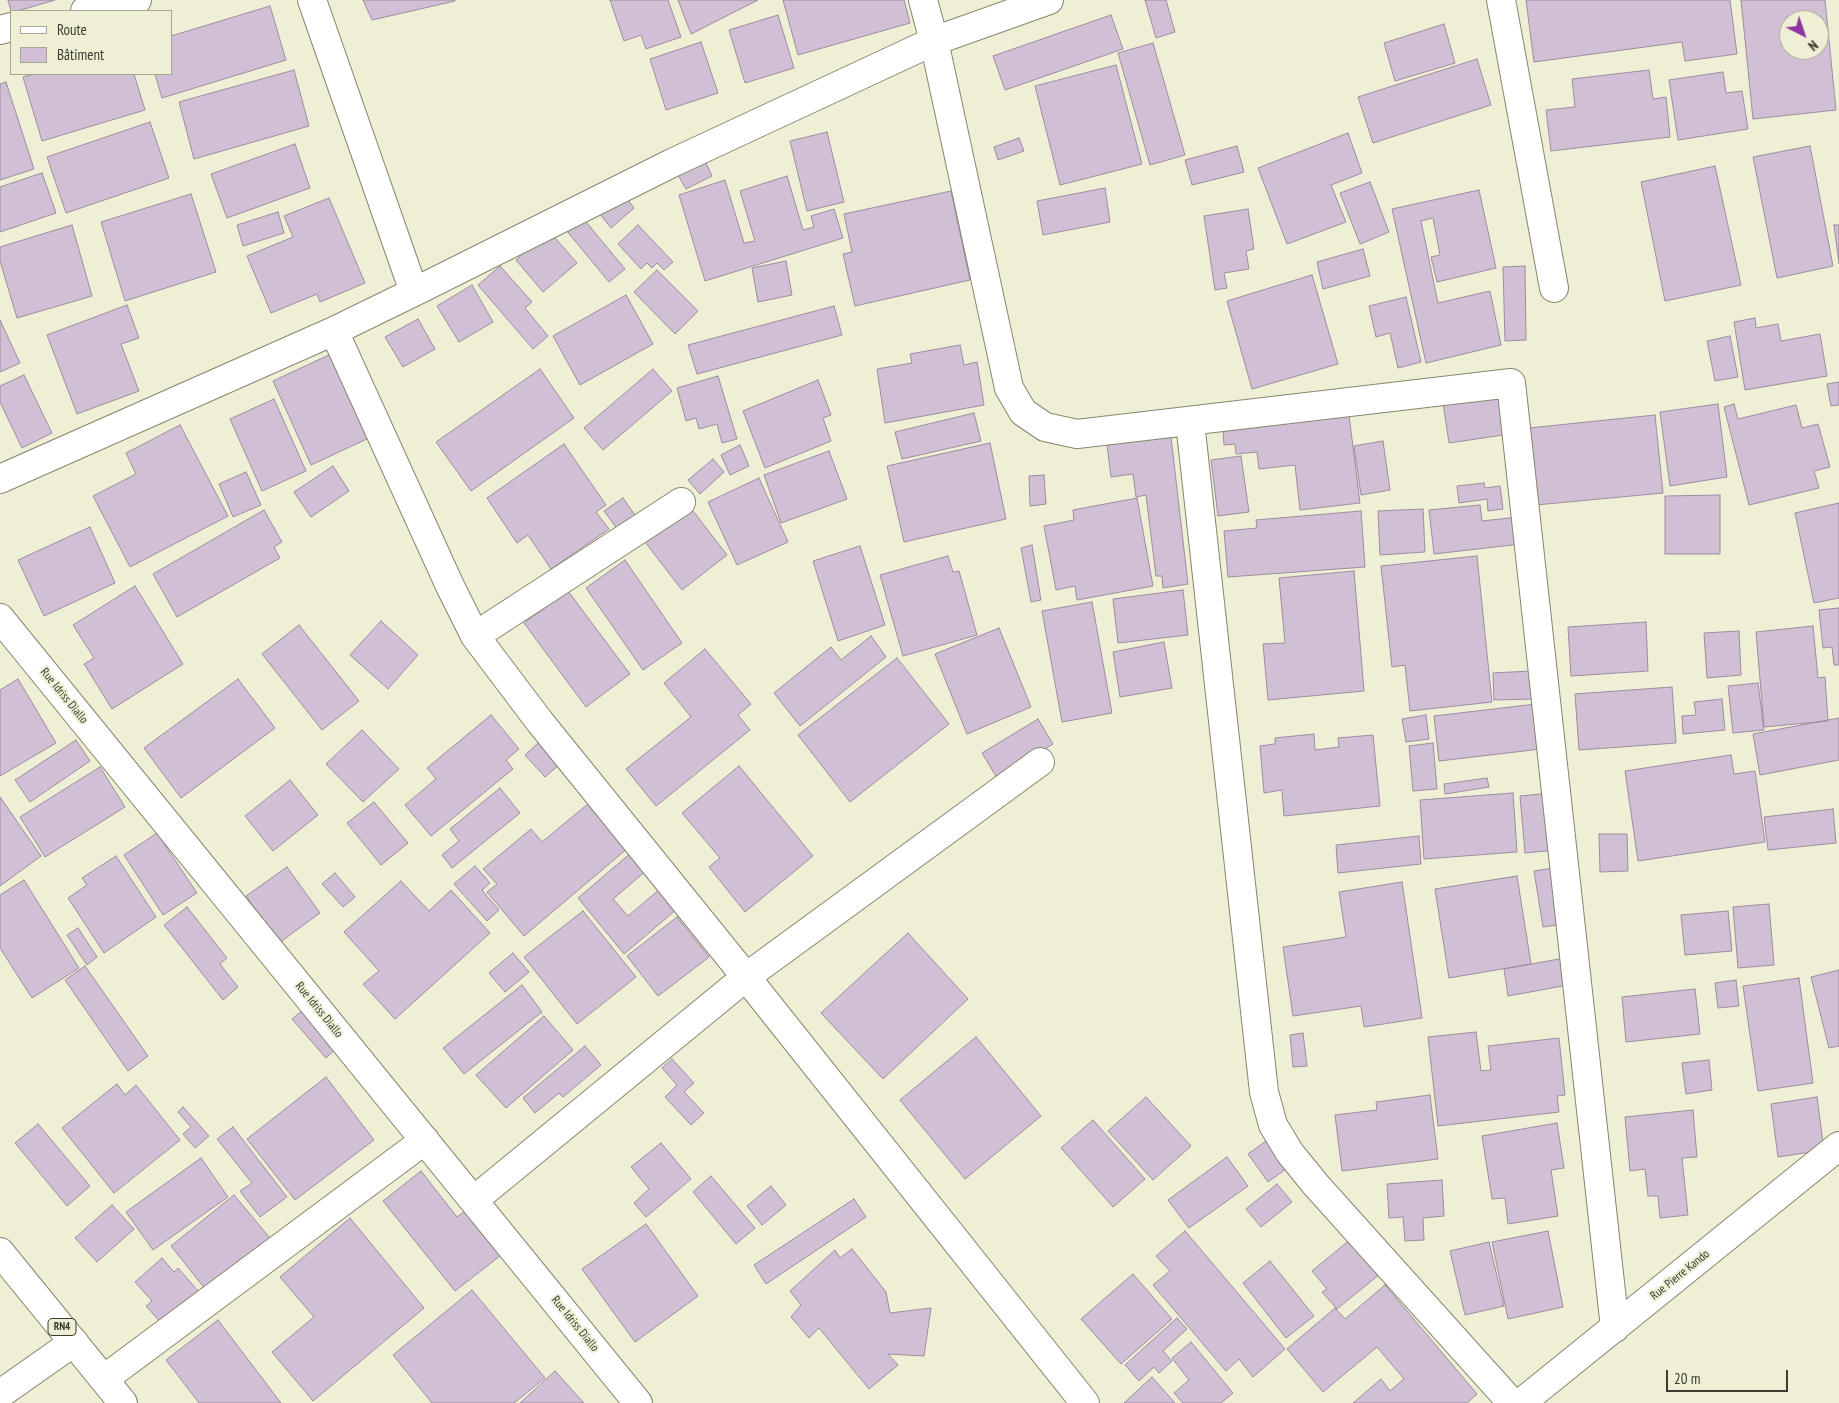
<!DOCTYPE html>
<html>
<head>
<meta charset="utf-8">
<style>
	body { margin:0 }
	#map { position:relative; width:1839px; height:1403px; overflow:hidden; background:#eeefd5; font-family:"PT Sans Narrow",sans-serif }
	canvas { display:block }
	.legend { position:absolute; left:10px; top:10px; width:162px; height:65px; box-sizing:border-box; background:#eeefd5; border:1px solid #a6a793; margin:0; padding:6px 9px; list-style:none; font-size:15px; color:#3b3b31 }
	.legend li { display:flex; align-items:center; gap:10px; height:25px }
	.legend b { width:25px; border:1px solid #a6a793 }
	.north { position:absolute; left:1779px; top:10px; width:50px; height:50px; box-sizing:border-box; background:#eeefd5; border:1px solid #a6a793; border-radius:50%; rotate:139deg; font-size:14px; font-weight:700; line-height:20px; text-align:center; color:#3b3b31 }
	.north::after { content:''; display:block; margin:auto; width:18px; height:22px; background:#8c35a2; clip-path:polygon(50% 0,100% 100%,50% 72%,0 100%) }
	.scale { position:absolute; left:1666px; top:1370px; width:122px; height:22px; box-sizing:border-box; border:2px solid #3b3b31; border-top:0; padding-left:6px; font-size:15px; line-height:18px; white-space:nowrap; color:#3b3b31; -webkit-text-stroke:4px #eeefd5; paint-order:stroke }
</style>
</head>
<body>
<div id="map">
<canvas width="1839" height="1403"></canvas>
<ul class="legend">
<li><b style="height:6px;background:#fff"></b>Route</li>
<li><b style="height:14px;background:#d1c0d5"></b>Bâtiment</li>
</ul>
<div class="north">N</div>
<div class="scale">20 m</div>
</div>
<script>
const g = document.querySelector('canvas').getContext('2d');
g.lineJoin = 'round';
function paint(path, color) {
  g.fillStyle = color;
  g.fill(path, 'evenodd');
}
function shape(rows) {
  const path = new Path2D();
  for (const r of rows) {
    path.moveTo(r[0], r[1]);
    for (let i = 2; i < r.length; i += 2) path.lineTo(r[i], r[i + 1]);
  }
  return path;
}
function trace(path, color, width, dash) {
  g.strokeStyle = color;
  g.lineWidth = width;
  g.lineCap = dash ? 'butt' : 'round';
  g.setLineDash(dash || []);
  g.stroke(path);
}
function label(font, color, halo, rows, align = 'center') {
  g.font = font + ' "PT Sans Narrow",sans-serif';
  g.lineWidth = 4;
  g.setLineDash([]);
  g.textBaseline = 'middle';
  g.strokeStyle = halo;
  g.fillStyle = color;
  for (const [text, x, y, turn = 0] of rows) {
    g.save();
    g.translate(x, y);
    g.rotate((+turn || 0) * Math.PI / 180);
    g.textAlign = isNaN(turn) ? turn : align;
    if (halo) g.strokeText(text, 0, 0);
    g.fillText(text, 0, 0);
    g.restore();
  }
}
const building = shape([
	[8,0,55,0,18,11,11,11,8,0],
	[363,0,455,0,455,1,372,20,363,0],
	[610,0,668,0,681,37,646,49,641,35,624,41,610,0],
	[678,0,758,0,691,34,678,0],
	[783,0,904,0,910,23,798,55,783,0],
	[1145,0,1166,0,1175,32,1156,38,1145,0],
	[1526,0,1730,0,1737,54,1685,61,1682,42,1534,62,1526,0],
	[1741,0,1825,0,1836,110,1753,119,1741,0],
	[1789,20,1819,20,1819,50,1789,50,1789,20],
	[270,6,286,60,162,98,155,74,171,74,171,36,270,6],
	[778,15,794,68,745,83,729,30,778,15],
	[1111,15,1123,49,1005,90,993,56,1111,15],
	[1444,24,1455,63,1395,81,1384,43,1444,24],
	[701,42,718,93,666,110,650,59,701,42],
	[1153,43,1185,155,1150,165,1118,53,1153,43],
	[1477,59,1491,105,1373,143,1358,97,1477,59],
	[1116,65,1142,164,1060,185,1035,86,1116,65],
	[294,70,309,126,194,159,179,102,294,70],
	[1649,70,1653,99,1666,97,1670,137,1551,151,1546,110,1575,107,1572,79,1649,70],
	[1723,72,1726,93,1742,91,1748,129,1678,140,1669,80,1723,72],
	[35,74,134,74,145,110,42,141,23,77,35,74],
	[6,82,34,169,0,180,0,84,6,82],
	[150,122,169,178,66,213,47,157,150,122],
	[827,132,844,202,807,211,790,141,827,132],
	[1348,133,1362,173,1331,185,1346,222,1287,244,1258,168,1348,133],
	[1019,138,1024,151,998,160,994,147,1019,138],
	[295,144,310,188,227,218,211,174,295,144],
	[1237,146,1244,172,1192,185,1185,160,1237,146],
	[1810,146,1833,266,1777,278,1753,157,1810,146],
	[705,161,712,176,686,189,678,175,705,161],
	[1715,166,1741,285,1665,301,1641,182,1715,166],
	[42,173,56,213,0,232,0,187,42,173],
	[787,176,803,230,814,227,811,216,834,209,843,238,705,281,679,195,725,180,744,243,755,241,740,191,787,176],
	[1370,182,1389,232,1360,244,1340,193,1370,182],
	[1105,188,1110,222,1043,235,1037,201,1105,188],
	[1479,190,1496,268,1437,282,1431,257,1440,255,1433,218,1421,221,1438,303,1490,291,1501,345,1426,363,1392,209,1479,190],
	[951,191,970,280,855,306,843,254,852,252,844,214,951,191],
	[191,194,216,272,125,301,101,222,191,194],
	[624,195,634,208,611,228,600,214,624,195],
	[329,198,365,283,320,302,317,294,271,313,247,256,293,237,284,216,329,198],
	[1248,209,1254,249,1246,251,1249,269,1224,273,1227,288,1215,290,1204,216,1248,209],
	[278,212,284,233,243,246,237,225,278,212],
	[582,217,625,269,609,282,566,230,582,217],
	[72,225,92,296,17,318,0,261,0,247,72,225],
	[638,225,673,262,664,270,657,263,652,268,647,263,641,269,618,244,638,225],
	[1834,225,1839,225,1839,264,1834,225],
	[549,231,577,263,543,292,516,260,549,231],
	[1363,249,1370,276,1323,289,1317,262,1363,249],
	[786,261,792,295,758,302,752,268,786,261],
	[500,266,532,302,525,308,548,336,533,349,478,285,500,266],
	[1525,266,1526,340,1505,341,1503,267,1525,266],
	[657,270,698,311,675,334,634,292,657,270],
	[1312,275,1338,364,1252,389,1227,301,1312,275],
	[472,285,493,322,459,342,437,306,472,285],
	[626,295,653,344,580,385,553,336,626,295],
	[1406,297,1421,362,1398,368,1390,333,1376,337,1369,306,1406,297],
	[127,305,139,338,121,344,139,391,77,414,47,335,127,305],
	[834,306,842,335,697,374,688,345,834,306],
	[1755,318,1756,328,1778,324,1781,341,1820,334,1827,376,1745,390,1734,322,1755,318],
	[418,319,435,349,403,367,385,337,418,319],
	[0,320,20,363,0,372,0,320],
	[1730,336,1738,377,1715,381,1707,341,1730,336],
	[960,345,964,365,977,362,984,405,885,423,877,369,912,363,910,354,960,345],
	[331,354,369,438,311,465,273,381,331,354],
	[540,369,574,418,471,491,436,442,540,369],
	[653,369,672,391,603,450,584,428,653,369],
	[24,375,52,433,22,448,0,402,0,386,24,375],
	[718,376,737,439,722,443,717,424,699,429,696,418,686,421,677,388,718,376],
	[818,380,831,415,823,418,831,441,765,468,743,411,818,380],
	[1839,382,1839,405,1831,406,1827,384,1839,382],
	[1504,394,1510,434,1449,443,1443,403,1504,394],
	[274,399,306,471,262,491,230,419,274,399],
	[1718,404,1727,477,1670,486,1660,412,1718,404],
	[1734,404,1738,419,1796,405,1802,428,1818,424,1830,467,1814,471,1819,488,1749,505,1724,407,1734,404],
	[974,413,981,441,902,459,895,432,974,413],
	[1349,415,1360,503,1300,510,1295,465,1259,469,1257,452,1236,454,1235,444,1224,445,1223,431,1349,415],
	[1655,415,1663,493,1536,505,1529,428,1655,415],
	[180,425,228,516,130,567,93,496,136,474,126,453,180,425],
	[1171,437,1188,584,1163,588,1162,576,1156,576,1146,495,1136,497,1133,474,1111,477,1107,445,1171,437],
	[1383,441,1390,490,1361,495,1354,446,1383,441],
	[990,443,1006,519,904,542,887,466,990,443],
	[564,444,606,505,596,512,609,529,551,569,528,535,517,543,487,498,564,444],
	[740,445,749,466,730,475,721,455,740,445],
	[829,451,847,499,781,523,764,475,829,451],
	[1241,456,1249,512,1218,516,1211,460,1241,456],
	[713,459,724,472,700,494,688,480,713,459],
	[333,466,349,491,311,517,294,492,333,466],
	[246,472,261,505,233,517,219,484,246,472],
	[1044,475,1046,504,1030,506,1029,476,1044,475],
	[759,478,788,542,737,565,708,502,759,478],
	[1484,483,1485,488,1500,486,1503,509,1488,511,1487,499,1459,503,1457,486,1484,483],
	[1720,495,1720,554,1665,554,1665,496,1720,495],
	[623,498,639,521,621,534,604,511,623,498],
	[1137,498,1153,586,1077,600,1075,586,1056,590,1044,526,1074,520,1073,510,1137,498],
	[1839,503,1839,598,1814,603,1795,513,1839,503],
	[1480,505,1482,521,1518,517,1521,544,1434,554,1429,510,1480,505],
	[690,507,727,555,682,590,645,542,690,507],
	[1423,509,1425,552,1380,555,1378,511,1423,509],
	[264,510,282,542,274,547,280,558,177,617,153,574,264,510],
	[1361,511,1365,567,1228,577,1224,531,1257,528,1256,520,1361,511],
	[90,527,115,583,44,616,18,560,90,527],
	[1032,545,1041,600,1031,602,1021,548,1032,545],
	[860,546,885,625,838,641,813,561,860,546],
	[948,556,953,572,959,571,977,635,903,656,880,575,948,556],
	[1477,556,1492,702,1410,711,1405,665,1392,667,1381,566,1477,556],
	[625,560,682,643,643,670,586,588,625,560],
	[1354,571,1364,691,1268,700,1263,644,1285,643,1279,578,1354,571],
	[135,586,183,664,112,709,84,664,94,658,73,625,135,586],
	[1183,590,1188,635,1118,643,1113,599,1183,590],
	[568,591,630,674,586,707,524,623,568,591],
	[1092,602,1112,713,1062,722,1042,611,1092,602],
	[1839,608,1839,665,1834,665,1832,647,1823,648,1819,610,1839,608],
	[381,621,418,655,388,689,350,655,381,621],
	[1646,622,1648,671,1571,676,1568,627,1646,622],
	[299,625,359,701,322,730,262,654,299,625],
	[1813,626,1818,678,1825,677,1828,721,1764,727,1756,632,1813,626],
	[999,628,1031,707,967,734,935,654,999,628],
	[1739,631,1741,675,1707,678,1704,633,1739,631],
	[871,636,886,657,800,726,774,693,831,647,841,660,871,636],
	[1164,642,1172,688,1120,697,1113,652,1164,642],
	[705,649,751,704,738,715,750,730,656,806,626,769,691,717,664,683,705,649],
	[897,658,949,724,850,802,798,735,897,658],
	[1531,671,1533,699,1494,700,1493,673,1531,671],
	[18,679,56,743,0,776,0,690,18,679],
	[238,679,275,728,181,798,144,748,238,679],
	[1758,683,1764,730,1733,733,1728,686,1758,683],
	[1672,687,1676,743,1579,750,1575,694,1672,687],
	[1722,699,1725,730,1683,734,1682,716,1696,715,1694,702,1722,699],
	[1536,704,1541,749,1439,761,1434,716,1536,704],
	[491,715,519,749,506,760,513,769,431,836,405,805,436,779,427,768,491,715],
	[1426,715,1429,739,1406,742,1402,719,1426,715],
	[1839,718,1839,760,1760,775,1753,734,1839,718],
	[1038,719,1053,744,997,778,982,753,1038,719],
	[362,730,399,769,363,802,326,764,362,730],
	[1314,734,1315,750,1339,747,1338,738,1373,735,1380,806,1284,816,1282,790,1264,793,1260,746,1275,744,1275,738,1314,734],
	[546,736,566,759,545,777,525,755,546,736],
	[76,740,90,761,30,802,15,780,76,740],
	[1433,743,1437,789,1413,791,1409,746,1433,743],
	[1731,755,1734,774,1755,771,1765,842,1638,861,1625,771,1731,755],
	[739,766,813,856,745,912,709,867,720,858,682,813,739,766],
	[100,767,125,807,45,857,20,817,100,767],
	[1487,778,1489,787,1445,794,1444,784,1487,778],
	[290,780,318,815,273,851,245,816,290,780],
	[500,788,520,813,452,868,442,855,459,841,450,829,500,788],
	[1513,793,1517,852,1424,859,1420,800,1513,793],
	[1552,793,1556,850,1525,853,1520,796,1552,793],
	[0,797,41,856,0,886,0,797],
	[374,802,408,843,381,865,347,823,374,802],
	[589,803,628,848,524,936,487,892,497,884,483,869,531,829,542,842,589,803],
	[1833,809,1836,843,1768,850,1764,817,1833,809],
	[157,833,197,893,163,915,124,855,157,833],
	[1599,834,1627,834,1628,871,1600,872,1599,834],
	[1419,836,1421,864,1338,873,1336,845,1419,836],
	[632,852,647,870,613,899,628,916,660,889,677,909,624,954,578,898,632,852],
	[116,856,156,917,104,953,68,898,87,885,82,878,116,856],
	[475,866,490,883,482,890,499,910,487,921,454,884,475,866],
	[287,867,320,913,279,943,246,896,287,867],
	[1561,867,1570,923,1543,927,1534,871,1561,867],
	[335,873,355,897,343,907,322,884,335,873],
	[1517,876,1531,964,1449,978,1435,889,1517,876],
	[24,880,79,968,32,998,0,948,0,895,24,880],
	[401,881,429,911,451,890,490,933,395,1019,363,984,379,971,344,932,401,881],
	[1402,882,1422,1018,1364,1027,1361,1006,1293,1016,1283,947,1346,937,1339,892,1402,882],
	[1769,904,1774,965,1738,968,1733,907,1769,904],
	[187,907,227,958,220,964,238,987,223,1000,164,925,187,907],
	[583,911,636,977,577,1024,524,957,583,911],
	[1728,911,1732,951,1685,955,1681,915,1728,911],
	[677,917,709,957,658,996,627,956,677,917],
	[78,928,97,957,87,965,67,935,78,928],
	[908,933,968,999,883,1079,821,1013,908,933],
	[513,953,529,972,505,992,489,973,513,953],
	[1570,957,1574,984,1508,996,1504,969,1570,957],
	[85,966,148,1056,128,1071,65,980,85,966],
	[1839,970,1839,1046,1829,1048,1811,977,1839,970],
	[1799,978,1813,1083,1758,1091,1743,986,1799,978],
	[1736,980,1739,1006,1718,1008,1715,983,1736,980],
	[522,985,542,1012,464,1074,443,1048,522,985],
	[1695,989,1700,1034,1626,1042,1622,997,1695,989],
	[311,1003,344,1041,326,1058,292,1019,311,1003],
	[544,1016,573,1050,506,1108,476,1075,544,1016],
	[1476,1032,1481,1071,1491,1070,1488,1046,1559,1038,1565,1095,1557,1096,1559,1112,1438,1126,1428,1037,1476,1032],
	[1303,1033,1307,1066,1293,1067,1290,1035,1303,1033],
	[976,1037,1041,1116,965,1179,900,1100,976,1037],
	[585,1046,601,1065,563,1097,559,1093,535,1113,523,1098,585,1046],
	[672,1059,694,1083,684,1092,704,1113,691,1125,665,1097,677,1085,662,1068,672,1059],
	[1709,1060,1712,1090,1686,1094,1682,1063,1709,1060],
	[326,1077,374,1140,295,1200,247,1139,326,1077],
	[117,1084,125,1095,136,1085,180,1140,114,1193,62,1128,117,1084],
	[1430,1095,1438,1159,1342,1171,1335,1115,1377,1110,1376,1102,1430,1095],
	[1146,1097,1191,1146,1153,1180,1108,1131,1146,1097],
	[1817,1097,1824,1150,1778,1157,1771,1104,1817,1097],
	[183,1107,209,1136,195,1148,183,1134,191,1127,178,1112,183,1107],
	[1693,1110,1697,1157,1682,1158,1688,1215,1660,1218,1658,1196,1648,1196,1645,1169,1630,1171,1625,1117,1693,1110],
	[1093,1120,1145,1179,1113,1207,1061,1148,1093,1120],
	[1557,1123,1564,1168,1551,1170,1558,1216,1508,1224,1505,1198,1492,1199,1482,1136,1557,1123],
	[38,1124,90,1186,67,1206,15,1143,38,1124],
	[233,1127,287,1197,260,1217,240,1191,252,1183,217,1139,233,1127],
	[1273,1136,1293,1164,1268,1182,1248,1154,1273,1136],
	[661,1143,691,1179,646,1217,634,1203,649,1189,631,1167,661,1143],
	[1227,1157,1248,1186,1189,1228,1168,1200,1227,1157],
	[201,1158,228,1197,153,1250,126,1212,201,1158],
	[421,1171,457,1217,469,1208,505,1252,455,1291,383,1201,421,1171],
	[711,1176,755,1228,736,1244,693,1192,711,1176],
	[1442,1180,1444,1216,1423,1218,1424,1240,1405,1241,1403,1217,1389,1218,1387,1184,1442,1180],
	[1277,1184,1292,1202,1261,1227,1246,1209,1277,1184],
	[771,1186,786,1205,762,1225,747,1206,771,1186],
	[234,1195,270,1238,206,1290,171,1246,234,1195],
	[854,1199,866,1217,766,1284,754,1265,854,1199],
	[112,1205,134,1229,97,1262,75,1238,112,1205],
	[350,1218,424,1308,313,1401,272,1352,314,1317,280,1277,350,1218],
	[646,1224,698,1296,635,1342,582,1269,646,1224],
	[1185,1231,1285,1349,1253,1377,1239,1359,1226,1371,1153,1285,1170,1271,1156,1256,1185,1231],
	[1548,1231,1563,1307,1508,1319,1492,1242,1548,1231],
	[1351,1239,1380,1274,1337,1309,1322,1292,1327,1289,1312,1271,1351,1239],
	[1489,1242,1504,1306,1465,1315,1450,1251,1489,1242],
	[852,1249,886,1292,890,1313,931,1308,924,1356,888,1354,898,1365,869,1389,819,1328,809,1338,791,1317,801,1305,790,1291,835,1250,840,1258,852,1249],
	[162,1258,174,1272,178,1268,199,1292,162,1324,146,1306,152,1301,135,1282,162,1258],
	[1270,1261,1314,1316,1286,1338,1243,1283,1270,1261],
	[1133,1274,1172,1319,1121,1364,1081,1319,1133,1274],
	[1385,1285,1477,1394,1467,1403,1353,1403,1381,1379,1390,1391,1404,1379,1377,1347,1323,1392,1287,1349,1335,1308,1345,1319,1385,1285],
	[472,1290,545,1378,514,1403,432,1403,393,1355,472,1290],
	[1177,1318,1187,1329,1163,1351,1172,1361,1159,1373,1154,1367,1139,1381,1125,1365,1177,1318],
	[218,1320,281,1403,199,1403,166,1360,218,1320],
	[1191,1342,1233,1393,1221,1403,1183,1403,1174,1393,1189,1380,1172,1358,1191,1342],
	[555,1371,584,1403,520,1403,555,1371],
	[1152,1377,1175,1403,1124,1403,1152,1377]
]);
const minor = shape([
	[312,0,414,292],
	[923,0,934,41,1009,388,1023,412,1045,427,1077,434,1511,383,1615,1328],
	[1501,0,1554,288],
	[85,11,137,0],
	[0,30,11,27],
	[334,331,450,586,475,636,540,722,746,977,1085,1403],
	[1190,422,1264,1092,1273,1125,1290,1153,1316,1185,1512,1403],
	[0,479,334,331,414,292,672,163,934,41,1049,0],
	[0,618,638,1403],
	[475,636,681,502],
	[474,1200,746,977,1040,762],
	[104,1379,425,1140],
	[0,1394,74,1342],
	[1521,1403,1839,1146]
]);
const trunk = shape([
	[0,1252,123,1403]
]);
const shields = [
	[62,1327,28]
];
const shieldNames = [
	["RN4",62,1327]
];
const streetNames = [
	["Rue Idriss Diallo",64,696,51],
	["Rue Idriss Diallo",319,1010,51],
	["Rue Pierre Kando",1680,1275,-39],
	["Rue Idriss Diallo",575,1324,51]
];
paint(building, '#d1c0d5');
trace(building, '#9c8ca0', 1);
trace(minor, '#86876f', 30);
trace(trunk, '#86876f', 30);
trace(minor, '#fff', 28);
trace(trunk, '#fff', 28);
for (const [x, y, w] of shields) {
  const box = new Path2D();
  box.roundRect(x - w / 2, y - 8.5, w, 17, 4);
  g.fillStyle = '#eeefd5';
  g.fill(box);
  trace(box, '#3b3b31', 1);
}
label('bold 11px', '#3b3b31', null, shieldNames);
label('12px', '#3b3b31', '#eeefd5', streetNames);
</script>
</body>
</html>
